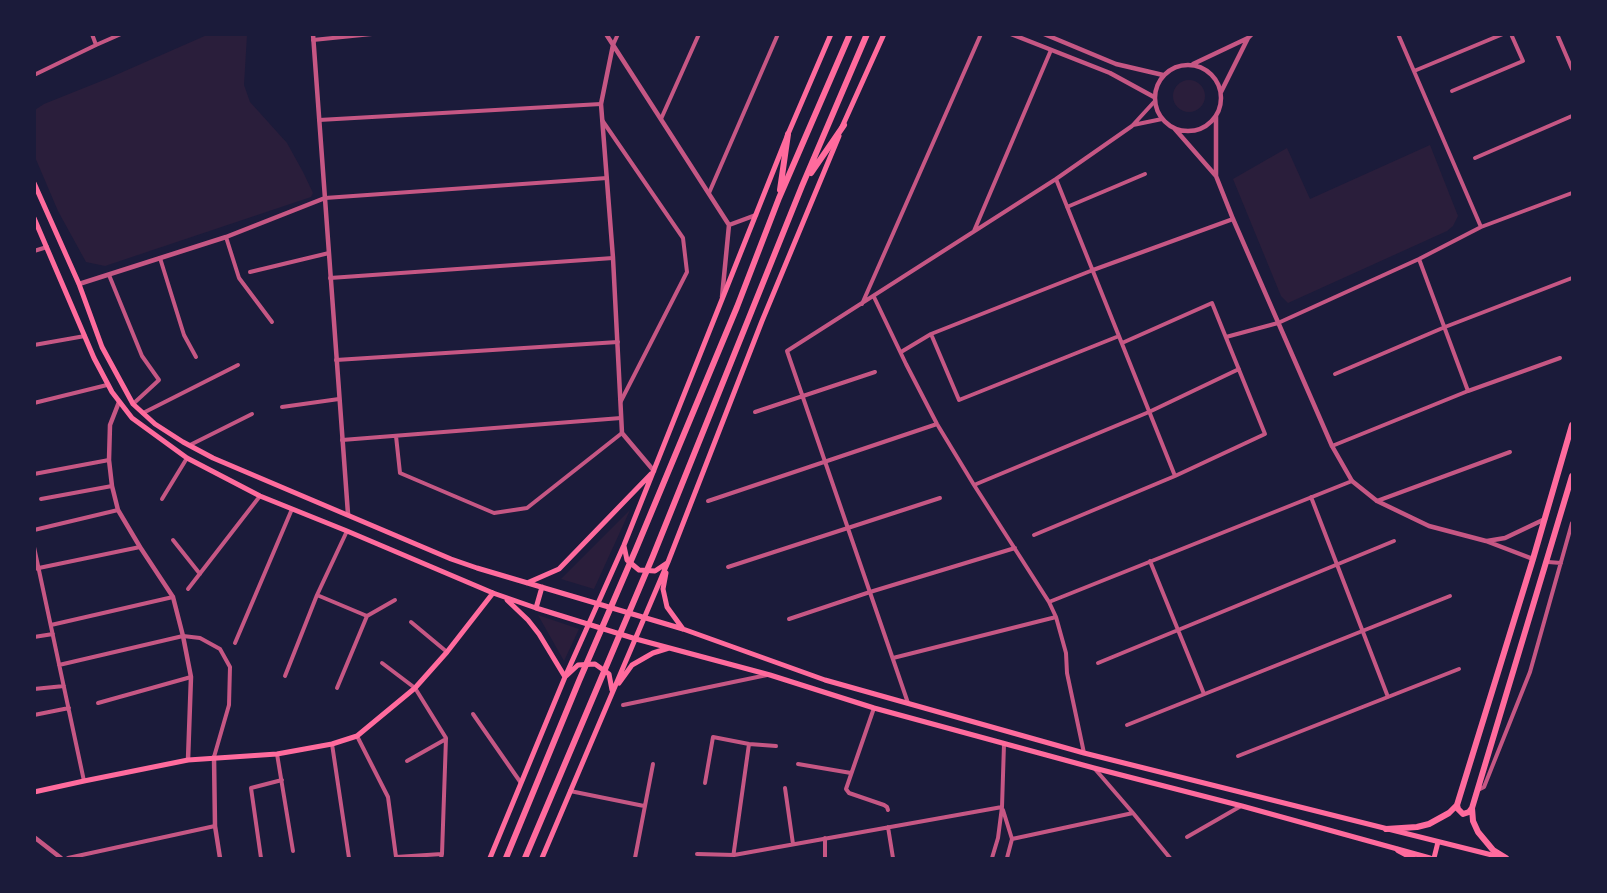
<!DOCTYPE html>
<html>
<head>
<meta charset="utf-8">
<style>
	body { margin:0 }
	#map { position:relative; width:1607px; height:893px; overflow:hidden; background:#1b1b3a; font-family:Helvetica,sans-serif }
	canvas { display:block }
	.frame { position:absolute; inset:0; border:36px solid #1b1b3a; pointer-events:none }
</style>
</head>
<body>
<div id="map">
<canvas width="1607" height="893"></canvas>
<div class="frame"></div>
</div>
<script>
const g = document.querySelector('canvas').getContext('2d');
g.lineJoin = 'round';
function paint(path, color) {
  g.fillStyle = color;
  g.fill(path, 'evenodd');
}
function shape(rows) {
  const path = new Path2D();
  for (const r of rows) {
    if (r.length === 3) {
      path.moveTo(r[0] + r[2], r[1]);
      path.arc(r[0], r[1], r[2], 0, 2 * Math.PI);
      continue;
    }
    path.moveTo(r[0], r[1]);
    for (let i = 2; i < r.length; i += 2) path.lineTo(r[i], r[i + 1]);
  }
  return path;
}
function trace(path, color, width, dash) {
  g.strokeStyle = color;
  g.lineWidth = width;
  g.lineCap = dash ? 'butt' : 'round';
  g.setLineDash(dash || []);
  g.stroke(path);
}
const green = shape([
	[207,35,247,35,244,85,250,102,287,143,303,172,313,193,311,197,105,266,86,262,58,211,35,157,35,110,44,104,109,78],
	[1189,96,16],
	[1430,145,1458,216,1453,226,1447,231,1288,303,1281,296,1233,179,1287,148,1310,199],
	[630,510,594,589,561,579],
	[538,615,579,629,564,661]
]);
const minor = shape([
	[92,34,96,45],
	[1398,34,1481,227],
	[1557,34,1572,69],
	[313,40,372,34],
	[613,45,618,34],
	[1414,71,1503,34],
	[34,75,96,45,121,34],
	[1452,91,1523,61,1511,34],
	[661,119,699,34],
	[319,120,601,104],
	[602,120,683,238,687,272,621,401],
	[1133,125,1162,119],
	[1475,158,1572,116],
	[1056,179,1175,476],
	[709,193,778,34],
	[325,198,607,178],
	[1067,207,1145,174],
	[974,231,1051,50],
	[226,237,239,278,272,322],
	[34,251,47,247],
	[160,258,184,335,196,357],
	[1419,259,1468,391],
	[250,272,329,253],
	[109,275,142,356,159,380,133,404],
	[330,278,613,258],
	[874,297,906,364,937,424,974,485,1049,602,1056,617,1066,653,1067,673,1084,753],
	[862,304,981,34],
	[931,334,959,400,1119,336],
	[1226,337,1278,323,1419,259,1481,227,1572,193],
	[34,345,85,336],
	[901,352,931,334,1093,270,1233,219],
	[336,360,618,342],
	[1335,374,1445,327,1572,278],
	[34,403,107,385],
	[282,407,339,399],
	[755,412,875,372],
	[143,413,238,365],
	[396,436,400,473,494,513,527,508,622,433],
	[342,440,621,418],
	[190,445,252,414],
	[1332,446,1468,391,1560,358],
	[34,474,109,460],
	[974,485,1149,412,1239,369],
	[1311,497,1388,697],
	[41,499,112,486],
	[162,499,187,458],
	[708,501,937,424],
	[1377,501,1510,452],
	[34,530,118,510],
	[1034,535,1175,476,1265,434,1212,303,1122,343],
	[173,540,200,574],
	[34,547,84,781],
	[1150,561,1204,694],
	[1548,562,1561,563],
	[728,567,940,498],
	[34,569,140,547],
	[188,589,260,496],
	[317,595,347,531],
	[1049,602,1352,481],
	[789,619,870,592,1015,548],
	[411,622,447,652],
	[51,625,173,597],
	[34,637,53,634],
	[235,643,292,509],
	[893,658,1056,617],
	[382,663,415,688,446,738],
	[1098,663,1394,541],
	[59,665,183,636,200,638,220,649,230,667,229,705,214,757],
	[285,676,317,595,367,616,395,600],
	[337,688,367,616],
	[34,689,64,686],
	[98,703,191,677],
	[908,703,787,351,1056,179,1132,126,1154,102],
	[623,705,767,675],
	[874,708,846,789,849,793,884,805,887,807,888,810],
	[473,714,521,783],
	[34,715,69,708],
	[1127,725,1450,596],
	[357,736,388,797,396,857,442,854,441,858],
	[332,744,349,858],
	[277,754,293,851],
	[1238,756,1459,669],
	[407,761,446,739],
	[798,764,851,773],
	[1095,769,1133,813,1170,858],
	[705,783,713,737,749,744,776,746],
	[785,788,793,844],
	[1478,790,1484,787,1530,672,1572,523],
	[570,791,644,806],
	[1003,810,1012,839,1007,858],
	[888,827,893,858],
	[1187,837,1241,806],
	[1012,839,1133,813],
	[442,854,446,738],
	[697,854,734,855,1002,807],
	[68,858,215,826],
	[261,858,251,788,282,780],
	[635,858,653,764],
	[733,858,749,744],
	[825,858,825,838],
	[992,858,998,838,1002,807,1004,744]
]);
const tertiary = shape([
	[313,34,348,514],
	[606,34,729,225],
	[1011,34,1110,73,1154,97],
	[1044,34,1116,64,1163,75],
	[613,45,601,104,613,258,622,433,654,471],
	[1193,64,1248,38,1252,34],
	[1188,98,33],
	[1221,92,1248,38],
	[1174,128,1216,176,1233,219,1332,446,1352,481,1377,501,1429,526,1486,541,1533,559],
	[1216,176,1216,116],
	[729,225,756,215],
	[79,284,226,237,325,198],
	[722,297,729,225],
	[119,402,110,425,109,460,112,486,118,510,140,547,173,597,183,636,191,677,188,760],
	[1487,541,1505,538,1545,519],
	[214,757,215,826,220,858],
	[34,837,61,858]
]);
const secondary = shape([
	[842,127,884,34],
	[34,183,79,284,102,347,133,404,155,424,183,442,213,458,451,559,477,568,683,629,825,680,1084,753,1504,858],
	[34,218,94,358,112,392,132,418,187,458,260,496,347,531,493,593,536,608,636,639,770,675,874,708,1094,768,1242,806,1430,858],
	[624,546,627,560,639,570,655,571,667,563],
	[666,573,663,589,667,607,683,629],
	[527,583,559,569,651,474],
	[507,600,528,620,539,634,565,677,578,665,595,664,609,674,612,690],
	[536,608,542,587],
	[619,683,632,665,653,653,669,648],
	[34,792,84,781,188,760,277,754,332,744,357,736,415,688,447,652,493,593],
	[490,858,565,677,624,545,788,134,831,34],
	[542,858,668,562,762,321,839,136],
	[1434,858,1438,842]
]);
const primary = shape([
	[1457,805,1458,809,1463,814,1469,812,1472,808],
	[1386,829,1417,827,1429,824,1449,813,1457,805,1533,559,1572,425],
	[1398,850,1413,858],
	[1506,858,1493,850,1478,832,1473,821,1472,808,1572,476]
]);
const trunk = shape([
	[811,173,844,125],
	[780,190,788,134],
	[506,858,579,681,636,549,737,307,779,198,850,34],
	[525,858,653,556,802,186,867,34]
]);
paint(green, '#2a1e3b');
trace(minor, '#c65784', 4);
trace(tertiary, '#c65784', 4.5);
trace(secondary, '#ff6b9d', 5);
trace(primary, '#ff6b9d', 6);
trace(trunk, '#ff6b9d', 6);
</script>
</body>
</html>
